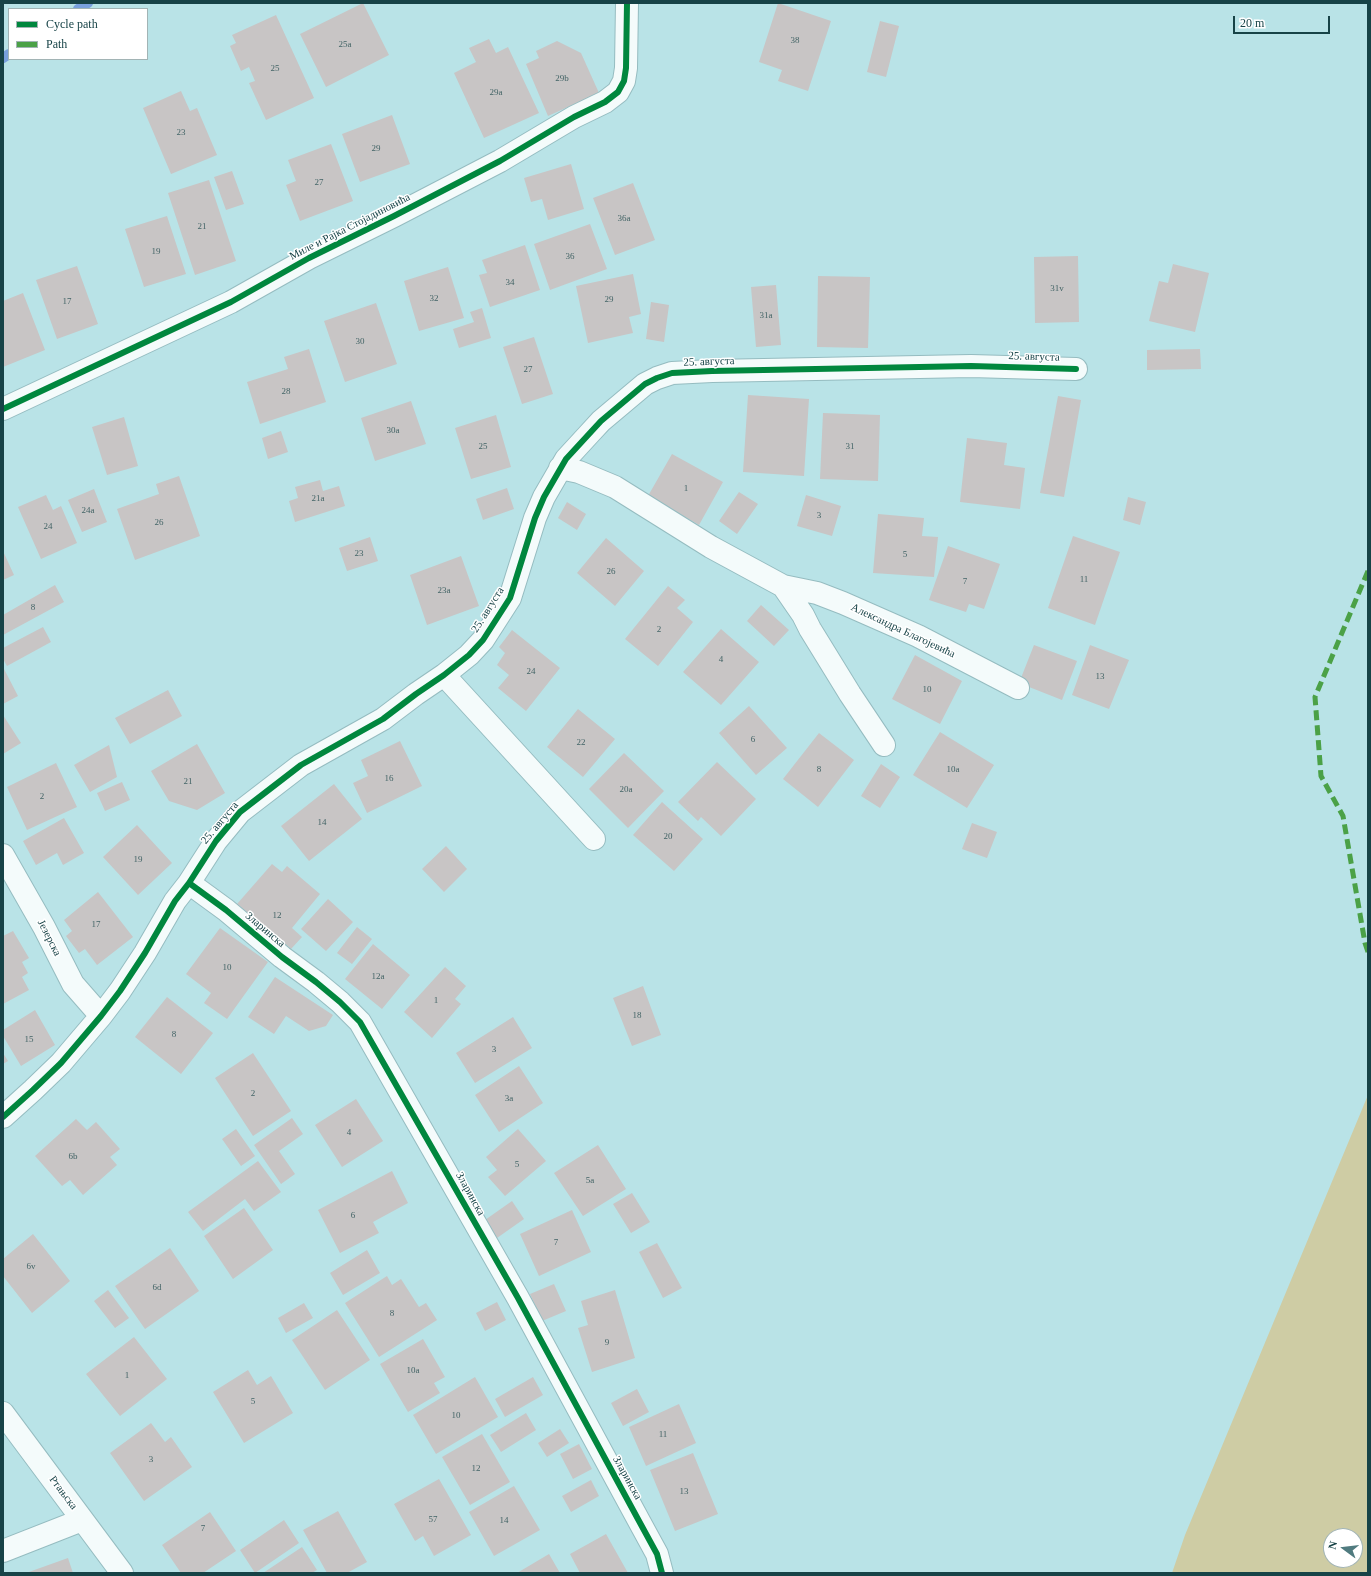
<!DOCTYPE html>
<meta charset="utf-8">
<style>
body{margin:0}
#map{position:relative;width:1371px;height:1576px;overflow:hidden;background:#b9e3e7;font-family:"Times New Roman",serif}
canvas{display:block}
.frame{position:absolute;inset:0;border:4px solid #174347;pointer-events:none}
.legend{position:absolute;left:8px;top:8px;width:140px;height:52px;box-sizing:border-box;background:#fff;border:1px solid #a2b4b5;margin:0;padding:5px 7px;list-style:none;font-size:12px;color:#174347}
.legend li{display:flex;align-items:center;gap:8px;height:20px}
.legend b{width:20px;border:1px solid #a2b4b5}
.north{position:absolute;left:1323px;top:1528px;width:40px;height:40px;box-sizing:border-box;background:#fff;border:1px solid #a2b4b5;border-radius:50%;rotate:285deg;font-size:11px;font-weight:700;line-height:16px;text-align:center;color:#174347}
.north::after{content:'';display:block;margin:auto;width:14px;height:18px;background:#507b7f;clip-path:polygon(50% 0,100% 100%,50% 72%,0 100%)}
.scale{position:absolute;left:1233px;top:16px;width:97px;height:18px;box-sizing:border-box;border:2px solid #174347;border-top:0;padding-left:5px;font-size:12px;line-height:14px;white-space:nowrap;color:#174347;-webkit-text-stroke:3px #fff;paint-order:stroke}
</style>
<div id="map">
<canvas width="1371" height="1576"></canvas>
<div class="frame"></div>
<ul class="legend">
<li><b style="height:5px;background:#00873e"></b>Cycle path</li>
<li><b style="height:5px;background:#4ba147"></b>Path</li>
</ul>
<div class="north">N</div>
<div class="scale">20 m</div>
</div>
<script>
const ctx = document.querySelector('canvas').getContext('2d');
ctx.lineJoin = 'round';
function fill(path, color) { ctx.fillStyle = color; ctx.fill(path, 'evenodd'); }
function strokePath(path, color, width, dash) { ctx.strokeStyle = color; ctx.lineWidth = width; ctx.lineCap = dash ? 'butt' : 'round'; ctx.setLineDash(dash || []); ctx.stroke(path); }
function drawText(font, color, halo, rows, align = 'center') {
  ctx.font = font + ' "Times New Roman",serif'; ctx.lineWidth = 3; ctx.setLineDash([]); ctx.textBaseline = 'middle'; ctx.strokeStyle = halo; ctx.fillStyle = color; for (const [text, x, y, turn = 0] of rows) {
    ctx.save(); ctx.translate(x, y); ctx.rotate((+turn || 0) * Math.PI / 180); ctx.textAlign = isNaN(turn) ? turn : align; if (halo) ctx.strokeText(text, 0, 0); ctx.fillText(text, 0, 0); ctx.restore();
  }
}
fill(new Path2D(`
 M1368,1095V1573H1172L1185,1535ZM1331,1536H1355V1560H1331Z`), '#cecca4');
strokePath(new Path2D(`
 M78,9L88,3
 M3,58L9,54`), '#79a0dd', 10);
fill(new Path2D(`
 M363,3L389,55L326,87L300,34Z
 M778,3L831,21L808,91L778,81L782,70L759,62Z
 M276,15L314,98L266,120L249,83L255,81L249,67L241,71L230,46L236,43L232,35Z
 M880,21L899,26L886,77L867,72Z
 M489,39L496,53L508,47L539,113L484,138L454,73L476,62L469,48Z
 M557,41L581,53L599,93L548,116L526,64L539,58L536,51Z
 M181,91L190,111L197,108L217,155L171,174L143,108Z
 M392,115L410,164L360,182L342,134Z
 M331,144L353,201L300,221L286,185L296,181L288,160Z
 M571,164L584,209L548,220L542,199L531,202L524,178Z
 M232,171L244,204L226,210L214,177Z
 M209,180L236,261L195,275L168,193Z
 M633,183L655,240L615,255L593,198Z
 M167,216L186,274L144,287L125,229Z
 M590,224L607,269L550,290L534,244Z
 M525,245L540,290L490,307L479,275L487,273L482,260Z
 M1078,256L1079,322L1035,323L1034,257Z
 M1173,264L1209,273L1195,332L1149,321L1159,281L1168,283Z
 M77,266L98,324L57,339L36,280Z
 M448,267L464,318L419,331L404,281Z
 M633,274L641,314L629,317L633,333L588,343L576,286Z
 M818,276L870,277L868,348L817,347Z
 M776,285L781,345L756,347L751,287Z
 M23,293L45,350L3,367V301Z
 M651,302L669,305L664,342L646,339Z
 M376,303L397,364L345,382L324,321Z
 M482,308L491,338L459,348L453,329L474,322L470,312Z
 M534,337L553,394L522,404L503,347Z
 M309,349L326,402L260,424L247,382L288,369L284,357Z
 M1200,349L1201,369L1147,370V350Z
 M748,395L809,399L804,476L743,472Z
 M1058,396L1081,400L1064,497L1040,493Z
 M411,401L426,444L375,461L361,418Z
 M823,413L880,415L878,481L820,479Z
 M496,415L511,467L471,479L455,428Z
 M124,417L138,466L107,475L92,427Z
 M281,431L288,452L268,459L262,438Z
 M967,438L1007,443L1004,465L1025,468L1020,509L960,502Z
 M672,454L723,482L699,525L648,496Z
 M179,476L200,536L135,560L117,509L159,494L156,484Z
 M320,480L323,491L339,486L345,506L295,522L289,501L298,498L295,487Z
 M507,488L514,509L483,520L476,499Z
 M94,489L107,522L82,532L68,500Z
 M739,492L758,504L737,534L719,521Z
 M46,495L53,510L61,506L77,543L41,559L18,507Z
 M806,495L841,506L832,536L797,526Z
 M1128,497L1146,502L1140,525L1123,520Z
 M567,502L586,514L577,530L558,518Z
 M878,514L924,518L922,536L938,537L934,577L873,573Z
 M1073,536L1120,552L1095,625L1048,608Z
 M370,537L378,561L347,571L339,548Z
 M606,538L644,571L615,606L577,573Z
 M948,546L1000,564L984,609L969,604L966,612L929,600Z
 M3,551L14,575L3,580Z
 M461,556L479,606L427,625L410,575Z
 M55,585L64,602L3,635V615Z
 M668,586L685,600L677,608L693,622L658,666L625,639Z
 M761,605L789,630L774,646L747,621Z
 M43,627L51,642L7,666L3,659V648Z
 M721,629L759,662L721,705L683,672Z
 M512,630L560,668L526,711L498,688L509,675L497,665L505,653L499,647Z
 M1034,645L1077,661L1062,700L1019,683Z
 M1090,645L1129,660L1109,709L1072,695Z
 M915,655L962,681L940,724L892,699Z
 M3,667L18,696L3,704Z
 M168,690L182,716L130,744L115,718Z
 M749,706L787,748L756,775L719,733Z
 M578,709L615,739L583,777L547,747Z
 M3,715L21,743L3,754Z
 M940,732L994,765L967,808L913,775Z
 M819,733L854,760L818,807L783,779Z
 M400,741L422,786L367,813L353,783L368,776L361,760Z
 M197,744L225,793L197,810L169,801L151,771Z
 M109,745L117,777L90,792L74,765Z
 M624,753L664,791L628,828L589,789Z
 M717,762L756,799L721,836L701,817L698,821L678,802Z
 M56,763L77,807L27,830L7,787Z
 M881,764L900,777L880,808L861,796Z
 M122,782L130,800L105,811L97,793Z
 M334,784L362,819L309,861L281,826Z
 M662,802L703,839L674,871L633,835Z
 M64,818L84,853L63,865L57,853L36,865L23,841Z
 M972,823L997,832L987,858L962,849Z
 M137,825L172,863L138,895L103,857Z
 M446,846L467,869L444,892L422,869Z
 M272,864L282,872L287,866L320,894L292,928L302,937L291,949L237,904Z
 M98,892L133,937L97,965L85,949L79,953L66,936L72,931L64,920Z
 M328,899L353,922L326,951L301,929Z
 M357,927L372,939L352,964L337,953Z
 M220,928L268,962L227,1019L204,1003L211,993L186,974Z
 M13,931L29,958L22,962L28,973L22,977L29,990L3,1004V936Z
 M373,944L410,975L382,1009L345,979Z
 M445,967L466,986L455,999L461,1004L432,1038L404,1012Z
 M275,977L333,1015L326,1026L309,1031L286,1016L274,1034L248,1017Z
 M643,986L661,1035L632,1046L613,998Z
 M167,997L213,1033L181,1074L135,1037Z
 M35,1010L55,1045L21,1066L3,1036V1030Z
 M513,1017L532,1048L475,1083L456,1053Z
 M3,1053L8,1061L3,1064Z
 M253,1053L291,1111L253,1136L215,1078Z
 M519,1066L543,1103L499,1132L475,1095Z
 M356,1099L383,1141L342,1167L315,1125Z
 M292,1118L303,1134L279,1151L295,1174L281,1184L254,1145Z
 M76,1119L87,1130L96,1122L120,1149L110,1157L117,1165L83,1195L70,1180L62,1186L35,1156Z
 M236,1129L255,1156L241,1166L222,1139Z
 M518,1129L546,1161L505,1196L488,1177L497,1170L486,1157Z
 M598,1145L626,1189L583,1216L554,1173Z
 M258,1161L281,1192L254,1211L245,1199L203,1231L188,1212Z
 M392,1171L408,1203L373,1222L379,1233L340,1253L318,1210Z
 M632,1193L650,1222L631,1233L613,1204Z
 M512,1201L524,1219L497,1238L485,1220Z
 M244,1208L273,1250L233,1279L204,1236Z
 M572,1210L591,1252L539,1276L520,1234Z
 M33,1234L70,1281L32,1313L3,1276V1259Z
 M657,1243L682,1288L663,1298L639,1252Z
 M170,1248L199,1291L145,1329L115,1286Z
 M367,1250L380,1273L343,1295L330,1273Z
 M387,1276L392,1285L401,1279L419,1307L426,1303L437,1320L379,1357L345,1303Z
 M554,1284L566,1311L542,1321L530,1294Z
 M108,1290L129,1318L115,1328L94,1301Z
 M615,1290L635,1358L592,1372L578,1328L588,1325L581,1301Z
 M497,1302L506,1320L485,1331L476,1313Z
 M304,1303L313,1318L286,1333L278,1318Z
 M337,1310L370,1360L325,1390L292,1340Z
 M134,1337L167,1379L120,1416L86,1374Z
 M423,1339L445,1377L434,1383L440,1393L408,1412L380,1364Z
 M248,1370L257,1385L271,1376L293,1413L244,1443L213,1392Z
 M475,1377L498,1417L436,1454L413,1415Z
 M533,1377L543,1395L505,1417L495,1399Z
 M637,1389L649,1412L623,1426L611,1403Z
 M679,1404L696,1443L646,1466L629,1427Z
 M526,1413L536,1430L501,1452L490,1435Z
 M151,1423L165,1442L171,1437L192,1467L144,1501L110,1453Z
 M560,1429L569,1443L547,1457L538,1443Z
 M482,1434L510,1482L470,1505L442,1457Z
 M579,1444L592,1469L573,1479L560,1454Z
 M693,1453L718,1514L675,1531L650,1470Z
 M439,1479L471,1535L434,1556L423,1536L415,1541L394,1504Z
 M591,1480L599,1496L571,1512L562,1496Z
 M514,1486L540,1530L494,1556L469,1512Z
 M338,1511L367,1562L347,1573H327L303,1530Z
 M210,1512L236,1551L203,1573H181L162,1545Z
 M284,1520L299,1543L255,1573L240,1550Z
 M606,1534L628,1573H580L570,1554Z
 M302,1547L317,1570L312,1573H263Z
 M549,1554L560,1573H517Z
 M68,1558L73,1573H26Z`), '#c8c5c5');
const minor = new Path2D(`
 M3,409L231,302L309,258L394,216L500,161L574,117L605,102L618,92L624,81L626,68L627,3
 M560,468L579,472L615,487L711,547L783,586L817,593L843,603L918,636L1018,688
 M783,586L803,615L810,629L850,694L884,745
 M444,675L594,839
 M3,855L44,927L73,984L101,1016
 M189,883L226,910L282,957L316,982L340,1002L360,1022L518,1298L639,1521L657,1554L662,1573
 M3,1117L33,1090L61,1063L101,1016L120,991L145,953L175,901L189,883L216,841L240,812L301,765L383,719L416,694L444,675L469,655L483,640L510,598L535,518L544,497L566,459L589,434L601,421L645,384L657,378L672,373L712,371L971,366L1076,369
 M3,1413L122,1573
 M3,1551L82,1520`);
strokePath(minor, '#95bcc0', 24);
strokePath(minor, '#f4fbfb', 22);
strokePath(new Path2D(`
 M1368,571L1315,697L1321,776L1343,816L1365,943L1368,952`), '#4ba147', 5, [10, 5]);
strokePath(new Path2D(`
 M3,409L231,302L309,258L394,216L500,161L574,117L605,102L618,92L624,81L626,68L627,3
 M189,883L226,910L282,957L316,982L340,1002L360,1022L518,1298L639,1521L657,1554L662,1573
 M3,1117L33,1090L61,1063L101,1016L120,991L145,953L175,901L189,883L216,841L240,812L301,765L383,719L416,694L444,675L469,655L483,640L510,598L535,518L544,497L566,459L589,434L601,421L645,384L657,378L672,373L712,371L971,366L1076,369`), '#00873e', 6);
drawText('9px', '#436466', null, [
 ["38",795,41],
 ["25a",345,45],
 ["25",275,69],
 ["29b",562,79],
 ["29a",496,93],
 ["23",181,133],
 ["29",376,149],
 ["27",319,183],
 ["36a",624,219],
 ["21",202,227],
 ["19",156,252],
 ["36",570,257],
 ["34",510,283],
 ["31v",1057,289],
 ["32",434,299],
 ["29",609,300],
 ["17",67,302],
 ["31a",766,316],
 ["30",360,342],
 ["27",528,370],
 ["28",286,392],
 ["30a",393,431],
 ["25",483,447],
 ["31",850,447],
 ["1",686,489],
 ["21a",318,499],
 ["24a",88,511],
 ["3",819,516],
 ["26",159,523],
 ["24",48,527],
 ["23",359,554],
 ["5",905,555],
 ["26",611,572],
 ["11",1084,580],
 ["7",965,582],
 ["23a",444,591],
 ["8",33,608],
 ["2",659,630],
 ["4",721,660],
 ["24",531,672],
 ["13",1100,677],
 ["10",927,690],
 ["6",753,740],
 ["22",581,743],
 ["8",819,770],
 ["10a",953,770],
 ["16",389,779],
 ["21",188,782],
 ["20a",626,790],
 ["2",42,797],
 ["14",322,823],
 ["20",668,837],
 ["19",138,860],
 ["12",277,916],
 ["17",96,925],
 ["10",227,968],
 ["12a",378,977],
 ["1",436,1001],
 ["18",637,1016],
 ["8",174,1035],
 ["15",29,1040],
 ["3",494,1050],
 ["2",253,1094],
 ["3a",509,1099],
 ["4",349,1133],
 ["6b",73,1157],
 ["5",517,1165],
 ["5a",590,1181],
 ["6",353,1216],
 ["7",556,1243],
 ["6v",31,1267],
 ["6d",157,1288],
 ["8",392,1314],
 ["9",607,1343],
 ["10a",413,1371],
 ["1",127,1376],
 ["5",253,1402],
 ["10",456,1416],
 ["11",663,1435],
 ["3",151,1460],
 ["12",476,1469],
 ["13",684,1492],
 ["57",433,1520],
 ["14",504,1521],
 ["7",203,1529]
]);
drawText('11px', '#174347', '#fff', [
 ["Миле и Рајка Стојадиновића",350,227,-27],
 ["25. августа",1034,357,2],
 ["25. августа",709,362,-2],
 ["25. августа",488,610,-58],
 ["Александра Благојевића",903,631,25],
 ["25. августа",220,823,-50],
 ["Зларинска",265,930,40],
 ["Језерска",49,938,63],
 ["Зларинска",470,1194,61],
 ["Зларинска",627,1478,61],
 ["Ртањска",63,1493,53]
]);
</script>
